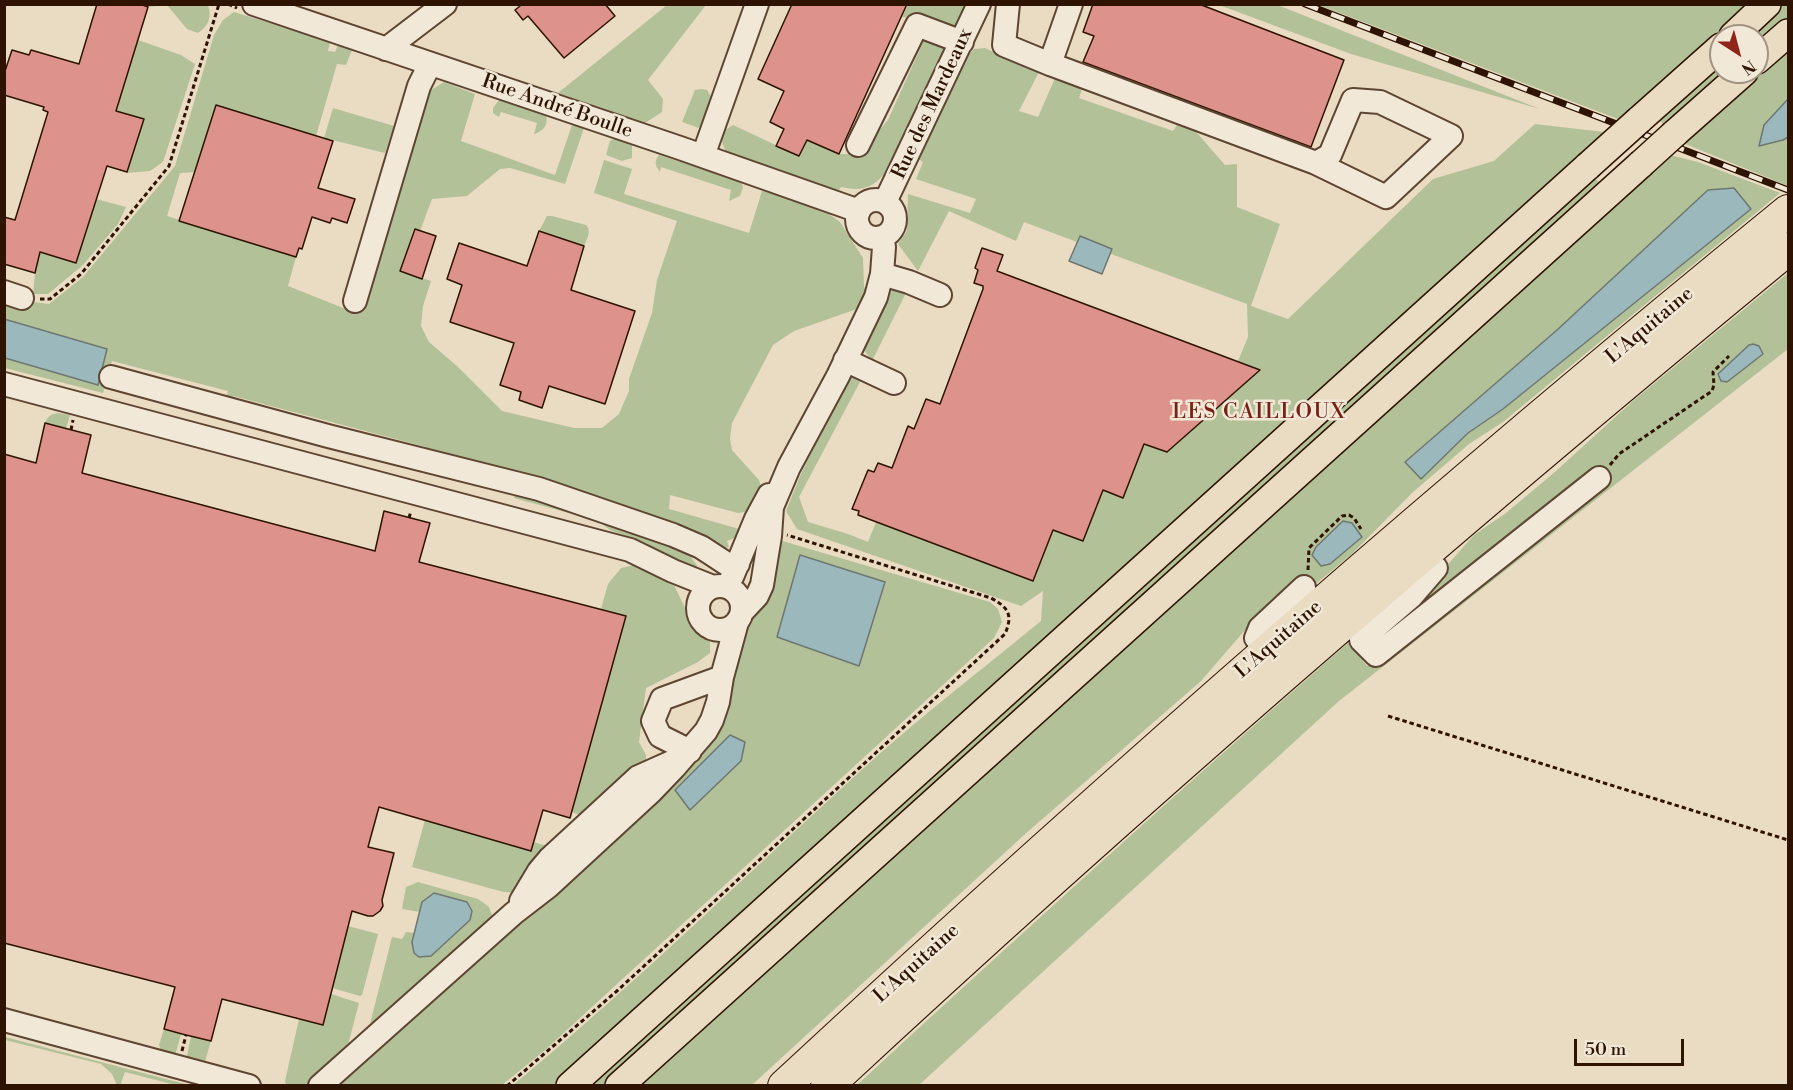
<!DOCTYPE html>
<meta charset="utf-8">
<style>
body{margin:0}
#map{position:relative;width:1793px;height:1090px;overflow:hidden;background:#eadbc3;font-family:"Libre Bodoni",serif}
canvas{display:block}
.frame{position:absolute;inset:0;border:6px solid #2e1300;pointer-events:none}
.north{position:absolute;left:1709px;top:24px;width:60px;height:60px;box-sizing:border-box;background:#f1e8d8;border:2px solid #a39382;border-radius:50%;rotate:144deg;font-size:16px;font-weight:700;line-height:24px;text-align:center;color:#2e1300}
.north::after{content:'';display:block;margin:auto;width:21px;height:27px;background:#8f2418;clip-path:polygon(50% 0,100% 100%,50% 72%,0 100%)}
.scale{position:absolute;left:1574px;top:1039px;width:110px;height:27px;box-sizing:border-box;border:3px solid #2e1300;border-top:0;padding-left:8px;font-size:18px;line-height:21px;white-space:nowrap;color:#2e1300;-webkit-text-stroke:4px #f1e8d8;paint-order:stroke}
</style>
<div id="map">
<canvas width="1793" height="1090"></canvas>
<div class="frame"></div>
<div class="north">N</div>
<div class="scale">50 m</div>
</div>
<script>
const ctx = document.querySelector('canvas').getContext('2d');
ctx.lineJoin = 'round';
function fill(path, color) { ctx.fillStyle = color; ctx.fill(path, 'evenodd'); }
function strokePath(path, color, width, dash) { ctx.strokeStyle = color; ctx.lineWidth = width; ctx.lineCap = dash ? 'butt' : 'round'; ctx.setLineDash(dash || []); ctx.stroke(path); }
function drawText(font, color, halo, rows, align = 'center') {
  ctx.font = font + ' "Libre Bodoni",serif'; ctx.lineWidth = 5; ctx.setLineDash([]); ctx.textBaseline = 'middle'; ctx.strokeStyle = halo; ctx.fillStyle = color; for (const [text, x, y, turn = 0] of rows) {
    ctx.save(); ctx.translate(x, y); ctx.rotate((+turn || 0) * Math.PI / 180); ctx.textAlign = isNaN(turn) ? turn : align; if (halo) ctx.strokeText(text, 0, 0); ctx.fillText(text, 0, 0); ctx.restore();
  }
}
fill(new Path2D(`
 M140,5H208C212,16 209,26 198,33L187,29L167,5L148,7Z
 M667,5H706L648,80L663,99L662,112L645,123L558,93Z
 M907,5H970L955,29L931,20L902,17Z
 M1274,5L1280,6L1540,109L1351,54L1219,5Z
 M1319,5H1748L1618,119Z
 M1782,5H1788V19L1757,47V36H1746Z
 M234,12L330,42L328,51L335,52L338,45L352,50L346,65L337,64L316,136L216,105L195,172L180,173L167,216L296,257L288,286L358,314L428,92L444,82L475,94L461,141L555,175L572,125L584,128L565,184L510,168L500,169L467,196L432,199L420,231L414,229L400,271L431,281L423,306L421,326L429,342L457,366L502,411L574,428H602L619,414L629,391V379L652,313L657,280L677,221L594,193L604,160L632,169L624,194L749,233L762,191L783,196L826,212L840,222L863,258L864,287L867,289L857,309L794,331L773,345L732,423L730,439L732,450L759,480L763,494L756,510L738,513L670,495L669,509L739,529L741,535L727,541L729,547L723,549L734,556L425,451L426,447L233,396L230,402L226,400L228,391L112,361L103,393L5,368V302L25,301L49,304L83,277L175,166L214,35L223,20Z
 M930,37L951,47L890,173L887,171C873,188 862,192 841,187L839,190L796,178L727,155L719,134L733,125L799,156L807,140L839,154H859L888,120L924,40Z
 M138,40L181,55L195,64L163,162L150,171L127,173L144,119L116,111Z
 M985,48L1024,66L1041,68L1019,111L1038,117L1056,76L1082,89L1079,98L1173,131L1179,122L1191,126L1225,165L1237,164V207L1280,224L1251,306L1288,319L1433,179L1494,161L1535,124L1604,132L731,928L554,1085L512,1086C638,982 755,866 876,757C929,710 986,666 1041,621L1043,591L1021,606L797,529L786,511L800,476L849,376L861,380L799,497L808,522L848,534L868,542L876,522L1033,581L1053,530L1083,541L1103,490L1123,497L1144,444L1167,452L1260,370L1238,361L1248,337L1247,304L1111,254L1112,249L1079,236L1077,242L1024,222L1016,241L949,211L918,271L898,244L907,231L908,194L970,213L976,199L916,179L923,162L918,159L964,59L974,49Z
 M1788,49V99L1764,125L1760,146L1783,140L1788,137V186L1683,143Z
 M1721,58V72H1729L1667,127L1654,116Z
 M701,89L707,90L712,98L699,128L682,122L695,90Z
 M499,100L546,116C549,125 542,132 534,134L537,123L501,112L499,117L493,113V108Z
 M333,108L394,126L385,153L324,138Z
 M615,138L632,145V158L622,161L606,155L610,141Z
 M659,155L741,182L743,187L740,196L729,201L731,190L661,167L660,172C655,165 654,162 659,155Z
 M1670,155L1698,162L1780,193L1503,422L1469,444L1412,493L1352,554L1312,587L1252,622L1201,681L1024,835L752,1085L633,1086L1289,499Z
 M1591,176L1602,184L606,1085L582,1086Z
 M96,199L126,207L118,224L83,265L48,294H33L35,273L40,252L76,263Z
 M547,216H552L586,225C592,231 587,239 584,246L539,231Z
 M1788,273V349L1339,701L919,1085L856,1086C1018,936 1182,788 1348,643L1367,666L1387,651L1378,643L1474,535L1506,513L1556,471L1634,400Z
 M903,289L905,295L872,361L864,350L892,290Z
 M58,413L70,415L66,429L45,423C48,416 51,414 58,413Z
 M515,487L685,548L697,566L696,569L693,571L636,540L610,530L598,521L514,498Z
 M779,540L990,602L998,609L1002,622L994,638L544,1051L502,1085L330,1086L717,734L728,710L736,641C740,634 747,629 751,622C765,600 772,566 779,540Z
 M639,564L661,573L675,587L693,625L710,639V653L698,662L646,688L639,742L646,755V763L588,818L572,812L626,616L601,609L608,584L621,568Z
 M425,820L531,851L533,842L554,848L519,893L504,892L412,867Z
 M418,882L478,899L489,907L493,918L368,1032L392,937L402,939L406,932L414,933L412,942L414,953L422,902L420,912L402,909L406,887Z
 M348,926L378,934L362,995L360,996L332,988Z
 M331,994L359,1003L347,1049L306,1085H286L285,1081L299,1019L323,1025Z
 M164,1029L181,1034L175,1056L162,1052L159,1045Z
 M191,1036L211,1041L204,1065L186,1061Z
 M5,1037L189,1085H175L125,1072L121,1083L122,1085H117L112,1074L101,1064L5,1040Z`), '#b2c198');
const water = new Path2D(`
 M1788,99V137L1783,140L1759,146L1764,125Z
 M1734,188L1751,209L1503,409L1468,433L1421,479L1405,462L1557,330L1708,190Z
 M1080,236L1112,249L1102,274L1069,261Z
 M4,319L107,349L98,385L5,358Z
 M1753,344L1759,346L1763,354L1727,382L1721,381L1718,374L1749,345Z
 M1343,521L1352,523L1362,537L1330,564L1321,566L1312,555L1316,547Z
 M800,555L885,582L859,666L777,637Z
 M730,735L745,742L741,761L690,810L675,790Z
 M434,893L467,902L472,911L470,920L431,956L419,957L414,953L412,942L422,902Z`);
fill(water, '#9bb9bc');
strokePath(water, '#6f7771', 1.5);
const building = new Path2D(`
 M97,4H140L148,7L116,111L144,119L127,172L107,166L76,263L40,252L35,273L4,264V217L15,220L48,112L43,110L44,107L4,95V74L12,50L29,55L31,50L79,64Z
 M519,4H605L615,16L564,58L528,16L523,20L515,10L520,6Z
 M792,4H907L839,154L807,140L799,156L776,146L784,129L770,122L784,91L758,79Z
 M1093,4H1199L1344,60L1311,147L1083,62L1094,36L1083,32Z
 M216,105L333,141L318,188L355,199L347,223L332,218L330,223L312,217L302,249L299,248L296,257L179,221Z
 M415,229L436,236L422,279L400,271Z
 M539,231L584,246L571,290L635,311L605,404L549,386L542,408L519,400L521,392L500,385L514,343L450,322L462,285L447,279L459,243L527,266Z
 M982,248L1003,255L997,271L1260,370L1167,452L1144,444L1123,498L1103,490L1083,541L1053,530L1033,581L858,515L859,511L852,509L868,470L874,472L878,463L892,468L908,426L914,429L926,399L940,404L983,289V286L974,283L978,270L975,268Z
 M45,423L91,435L82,473L375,551L384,511L430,523L419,562L626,616L570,818L543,810L531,851L379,807L368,847L394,853L382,900L383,906L380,911L373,916H368L352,911L323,1025L222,999L211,1041L182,1034L164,1029L175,987L4,943V454L36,463Z`);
fill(building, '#dd928b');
strokePath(building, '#2e1300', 1.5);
const minor = new Path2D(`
 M254,4L680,148L859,211
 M1008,4L1004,45L1050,64L1071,4
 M386,49L445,4
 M1050,64L1316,163L1330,155L1353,100L1380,102L1451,136L1386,197L1316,163
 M858,145L917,25L962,42
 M703,156L757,4
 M857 219a19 19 0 1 1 38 0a19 19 0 1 1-38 0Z
 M885,202L979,4
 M882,274L909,282L940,295
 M4,292L22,298
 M355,301L419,86L430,64
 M845,360L894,383
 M111,377L328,436L539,489L673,535L701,547L727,564H738
 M4,384L630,550L673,571L713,587
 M1424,554L1436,568L1411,597L1361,640L1376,655L1599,478
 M732,577L756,519L769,495
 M698 608a22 22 0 1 1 44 0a22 22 0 1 1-44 0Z
 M742,612L757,596L762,585L770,536L772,507L789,467L838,376L876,297L882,274L884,247L881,237
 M1266,651L1256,638L1260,628L1304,587
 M690,751L660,736L653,721L662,699L722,677
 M521,901L539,871L550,858L638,777L676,760
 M4,1020L249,1086
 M320,1086L514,913L549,886L651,792L674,768L706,731L712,720L718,702L722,677L737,622`);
const major = new Path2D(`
 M1733,36L1767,4
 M1757,60L1788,33
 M1639,120L1721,47
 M1674,134L1744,72
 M570,1086L1588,166
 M619,1086L1641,164`);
const highway = new Path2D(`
 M784,1086C1110,784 1444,491 1788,211
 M827,1086C1139,796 1460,519 1788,249`);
strokePath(minor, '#5d4531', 26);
strokePath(major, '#2e1300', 30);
strokePath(highway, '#2e1300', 34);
strokePath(new Path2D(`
 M228,4L237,8
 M40,299H50L81,274L169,166L219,4
 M71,430L73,420
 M1610,465L1619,454L1712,391L1714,385L1713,372L1729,356
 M409,518L411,511
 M1308,570L1309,548L1342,516L1349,515L1354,518L1361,529
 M1388,716L1788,840
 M182,1051L186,1035
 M507,1086L618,990L1005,634C1013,615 1009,608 991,598L787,535`), '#2e1300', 3, [4.5, 3]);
strokePath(minor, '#f1e8d8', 22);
strokePath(major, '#eadbc3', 27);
strokePath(highway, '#eadbc3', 32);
const rail = new Path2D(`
 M1305,4L1788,190`);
strokePath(rail, '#2e1300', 7);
strokePath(rail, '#f1e8d8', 4.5, [14]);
const majorBridge = new Path2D(`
 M1641,164L1674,134
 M1588,166L1639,120`);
strokePath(majorBridge, '#2e1300', 30, []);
strokePath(majorBridge, '#eadbc3', 27);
drawText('20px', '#2e1300', '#f1e8d8', [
 ["Rue des Mardeaux",933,104,-65],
 ["Rue André Boulle",557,107,19],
 ["L'Aquitaine",1650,326,-40],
 ["L'Aquitaine",1279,640,-41],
 ["L'Aquitaine",917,964,-42]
]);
ctx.letterSpacing = '1.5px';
drawText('21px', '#7a1f14', '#f1e8d8', [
 ["LES CAILLOUX",1259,413]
]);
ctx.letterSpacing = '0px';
</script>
